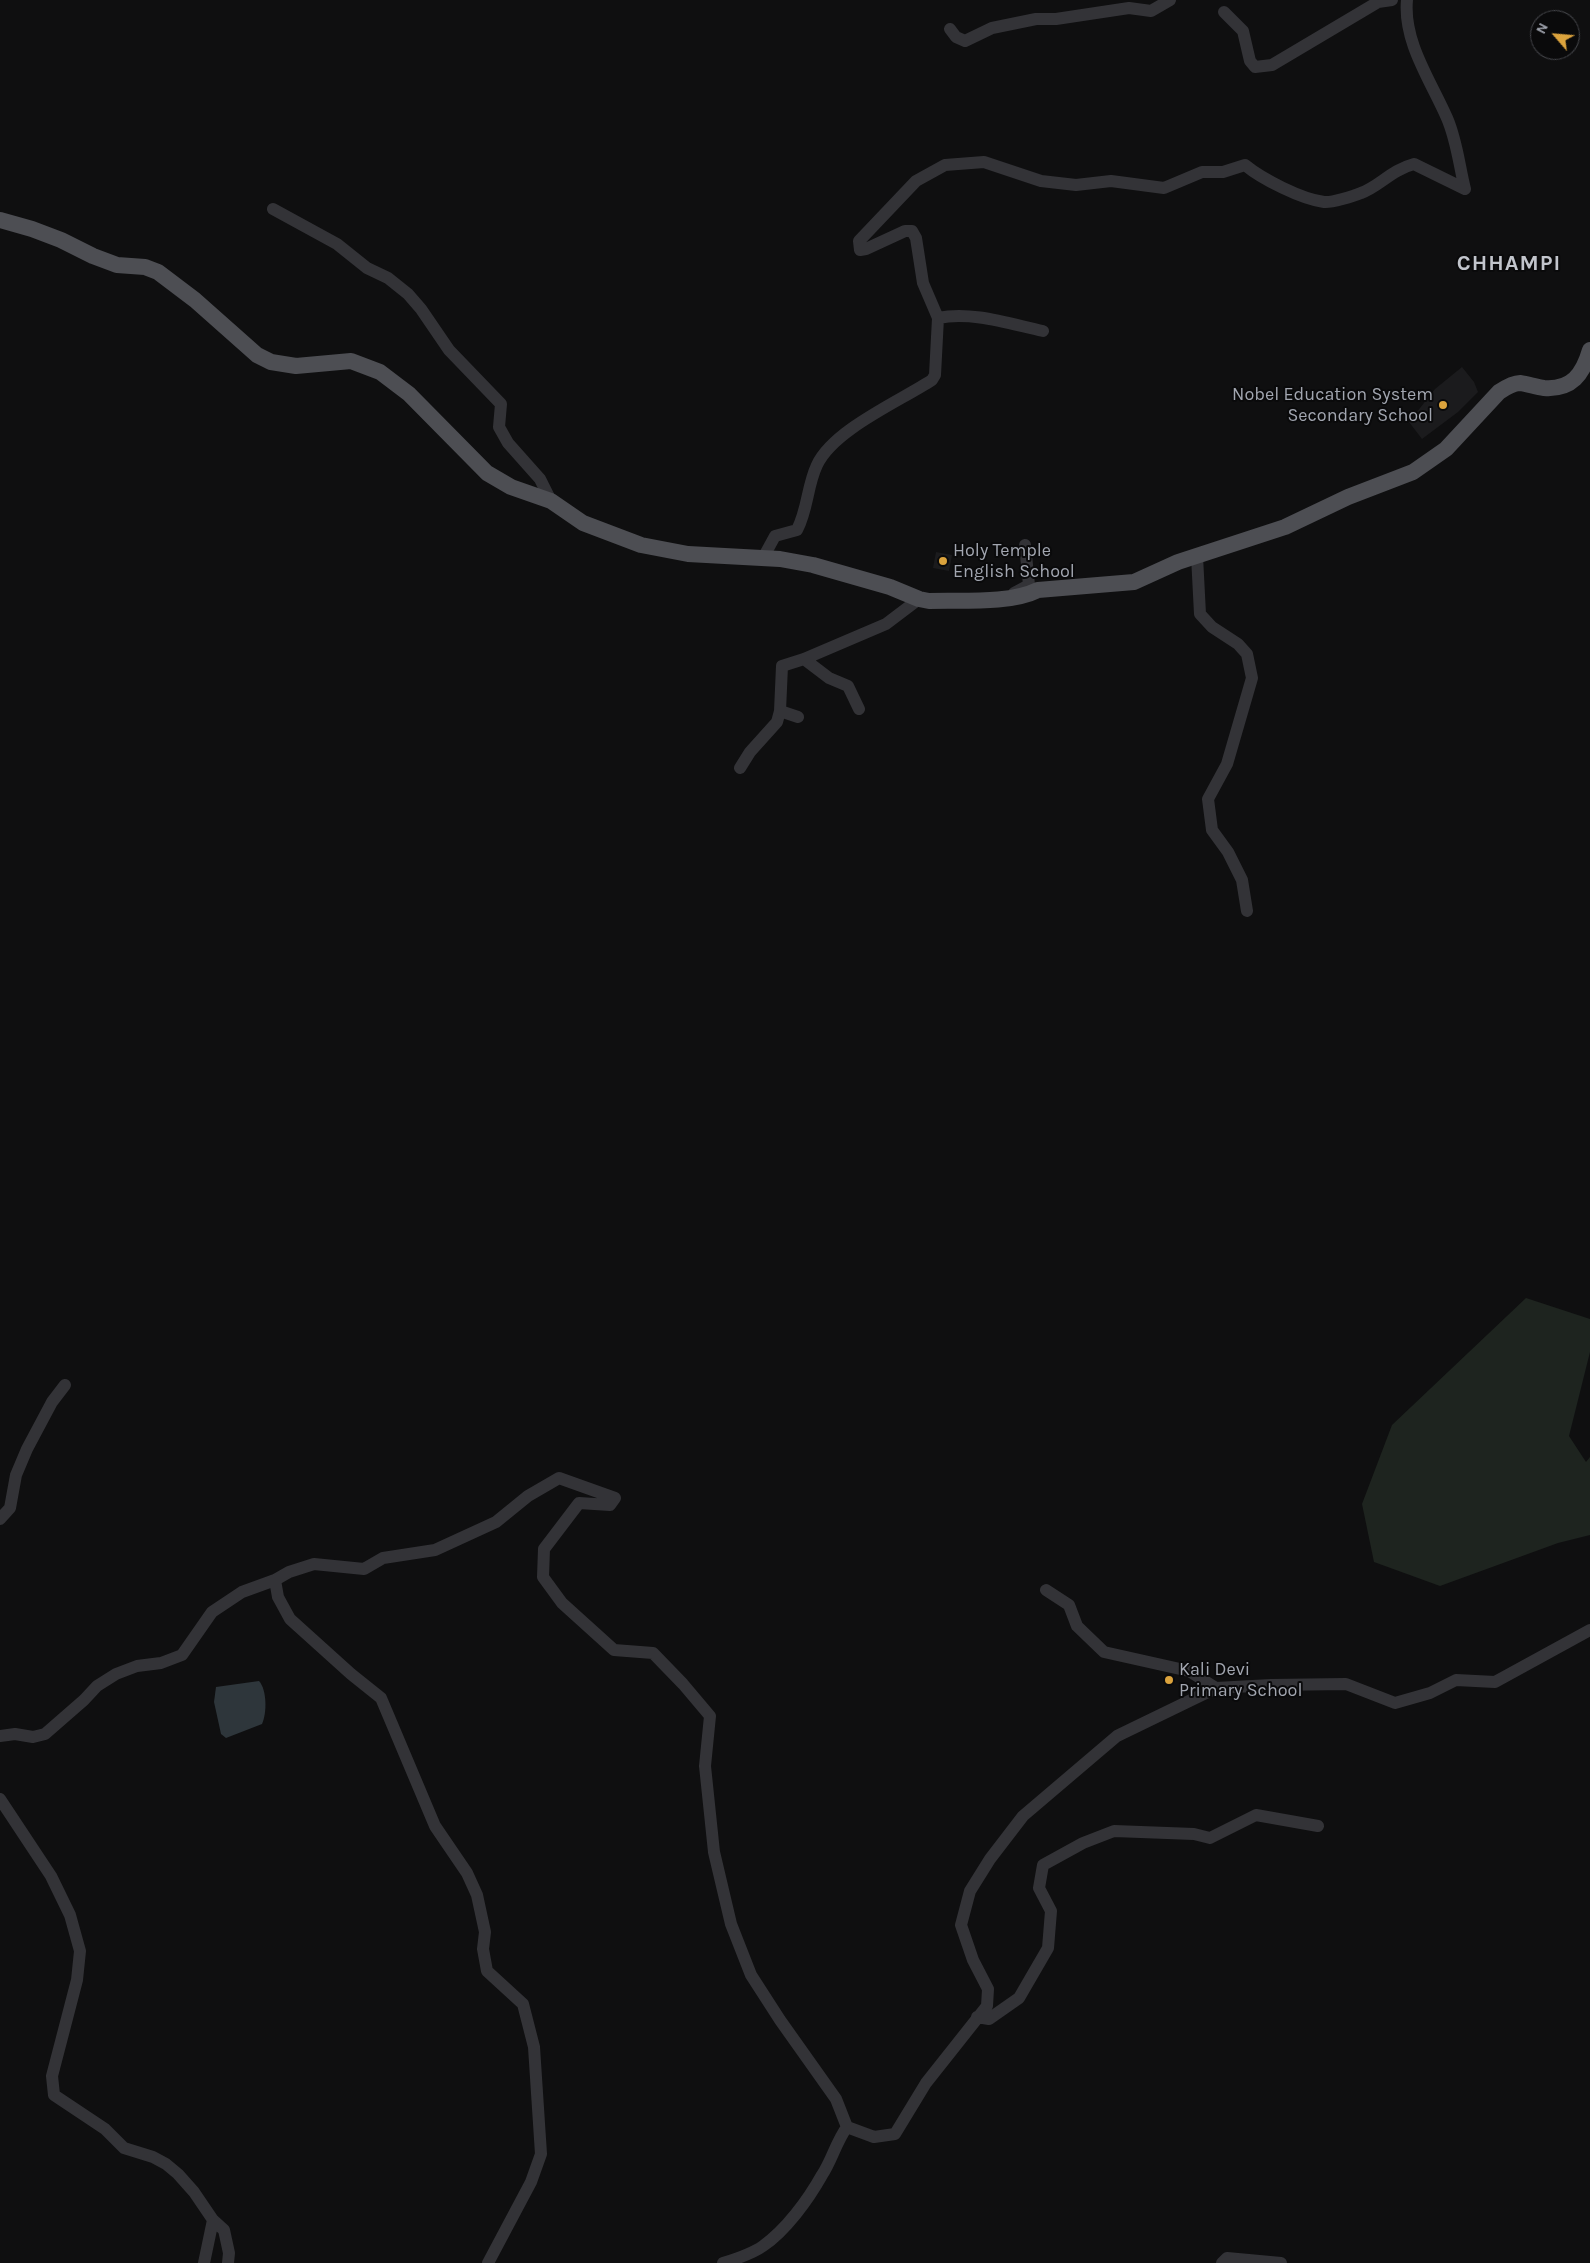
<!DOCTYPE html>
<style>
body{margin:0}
#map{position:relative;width:1590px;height:2263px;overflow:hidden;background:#0f0f10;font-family:Karla,sans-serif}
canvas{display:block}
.north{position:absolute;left:1530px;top:10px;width:50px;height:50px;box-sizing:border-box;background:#0a0a0b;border:1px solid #47484d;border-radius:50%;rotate:297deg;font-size:14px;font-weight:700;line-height:20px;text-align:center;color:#a2a6b0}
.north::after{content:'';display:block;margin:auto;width:18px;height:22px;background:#dba33d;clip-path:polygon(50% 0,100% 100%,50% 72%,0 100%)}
</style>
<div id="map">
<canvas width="1590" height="2263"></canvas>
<div class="north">N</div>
</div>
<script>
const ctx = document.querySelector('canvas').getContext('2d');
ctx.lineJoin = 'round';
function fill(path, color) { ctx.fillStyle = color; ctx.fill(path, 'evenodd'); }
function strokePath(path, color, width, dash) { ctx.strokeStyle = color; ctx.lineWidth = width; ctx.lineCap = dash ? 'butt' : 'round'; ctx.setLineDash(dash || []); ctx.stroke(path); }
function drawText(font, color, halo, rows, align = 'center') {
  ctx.font = font + ' Karla,sans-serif'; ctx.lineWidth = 4; ctx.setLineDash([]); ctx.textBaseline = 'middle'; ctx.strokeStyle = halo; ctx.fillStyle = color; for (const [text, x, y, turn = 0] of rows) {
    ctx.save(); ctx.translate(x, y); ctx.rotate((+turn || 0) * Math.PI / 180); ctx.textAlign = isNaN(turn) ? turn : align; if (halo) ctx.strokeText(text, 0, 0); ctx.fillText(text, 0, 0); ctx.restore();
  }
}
fill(new Path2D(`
 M1462,367L1474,382L1478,392L1458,412L1422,439L1409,422L1435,389Z
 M936,552L952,555L949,571L933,568Z`), '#1b1b1d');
fill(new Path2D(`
 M1526,1298L1590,1319V1352L1569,1436L1586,1462L1590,1457V1535L1558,1543L1440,1586L1374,1562L1362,1504L1392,1425Z`), '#1e241f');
fill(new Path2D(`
 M259,1681C267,1690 267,1713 262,1724L226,1738L221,1734L214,1702L216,1687Z`), '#2e363b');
strokePath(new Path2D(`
 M1407,0C1403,42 1431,81 1447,118C1457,141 1459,165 1465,189
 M1224,12L1243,31L1250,61L1255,67L1272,65L1378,2L1392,0
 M950,29L956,37L965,41L992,28L1036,19H1056L1129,8L1151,11L1170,0
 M273,209L337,244L367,268L388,278L408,294L421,309L449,350L501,404L499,427L508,443L540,479L551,501
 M938,318C972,311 1010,324 1043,331
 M1197,556L1200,614L1212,627L1238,644L1247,654L1252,678L1227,764L1208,799L1212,830L1228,852L1242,880L1247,911
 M763,558L775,536L797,530C808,509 807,486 817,465C833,430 900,401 932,380L935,375L938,318L923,283L916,238L912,231H905L866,249L860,250L859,241L916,181L945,165L984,162L1041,181L1076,185L1111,181L1164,188L1202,172H1223L1245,165C1262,179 1301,199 1324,202C1331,203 1354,196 1361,193C1380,186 1391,170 1414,164L1465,189
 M1014,593L1029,585L1025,545
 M804,659L829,678L848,686L859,709
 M780,711L798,717
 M740,768L750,752L777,722L780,711L782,666L804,659L886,624L919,599
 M0,1519L10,1508L16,1475L27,1449L52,1402L65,1385
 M275,1580L278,1597L290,1619L351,1674L381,1698L435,1826L467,1873L477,1895L485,1932L483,1949L487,1971L523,2004L534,2047L541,2154L531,2182L488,2263
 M1046,1590L1069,1605L1077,1626L1104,1652L1189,1671L1216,1688
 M0,1736L15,1734L33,1737L45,1734L84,1700L97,1686L116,1674L137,1666L161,1663L182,1655L212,1612L242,1592L275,1580L289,1572L314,1564L364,1569L383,1558L435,1550L496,1522L528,1496L559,1478L615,1498L610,1505L579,1503L544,1549L543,1577L562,1603L614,1650L653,1653L683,1684L710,1716L705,1766L714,1852L731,1924L751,1975L780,2020L836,2099L847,2127L874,2137L895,2134L926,2083L987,2006L988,1989L973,1960L961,1925L970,1891L990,1859L1023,1816L1117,1736L1216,1688L1271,1685L1346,1684L1395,1703L1430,1693L1456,1680L1495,1682L1590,1630
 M0,1799L51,1876L70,1915L80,1951L77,1980L52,2076L54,2095L105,2129L124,2148L153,2157L166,2164L178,2174L194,2192L213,2220L224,2230L229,2253L228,2263
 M977,2017L989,2019L1019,1998L1048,1948L1051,1911L1039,1888L1043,1865L1083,1843L1114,1831L1194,1834L1210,1838L1256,1815L1318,1826
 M204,2263L213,2220
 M723,2263C736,2259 752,2254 763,2246C786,2230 808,2200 822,2175C832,2160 836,2142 847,2127
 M1222,2263L1227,2258L1281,2263`), '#333337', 12);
strokePath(new Path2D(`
 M0,220L32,229L61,240L93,256L117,265L145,267L158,272L195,300L257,355L271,362L296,366L351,361L380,372L409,394L487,473L511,487L551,501L583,523L641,545L688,554L780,559L813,565L890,587L919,599L929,601C962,600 1010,604 1038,590L1134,582L1178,562L1285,527L1348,497L1413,472L1446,449L1499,392C1505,388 1513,383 1520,383C1528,384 1536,387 1544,388C1572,390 1583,374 1590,350`), '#4d4e53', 16);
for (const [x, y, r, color] of [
 [1443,405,5,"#dba33d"],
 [943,561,5,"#dba33d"],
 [1169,1680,5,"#dba33d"]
]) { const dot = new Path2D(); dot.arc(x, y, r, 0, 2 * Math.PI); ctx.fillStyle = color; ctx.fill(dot); strokePath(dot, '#0a0a0b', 2); }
drawText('18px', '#a2a6b0', '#0a0a0b', [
 ["Nobel Education System",1433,395,"right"],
 ["Secondary School",1433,416,"right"],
 ["Holy Temple",953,551],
 ["English School",953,572],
 ["Kali Devi",1179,1670],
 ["Primary School",1179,1691]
], 'left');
ctx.letterSpacing = '1px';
drawText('bold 22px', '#c2c5cc', '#0a0a0b', [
 ["CHHAMPI",1509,264]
]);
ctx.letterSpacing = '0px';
</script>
